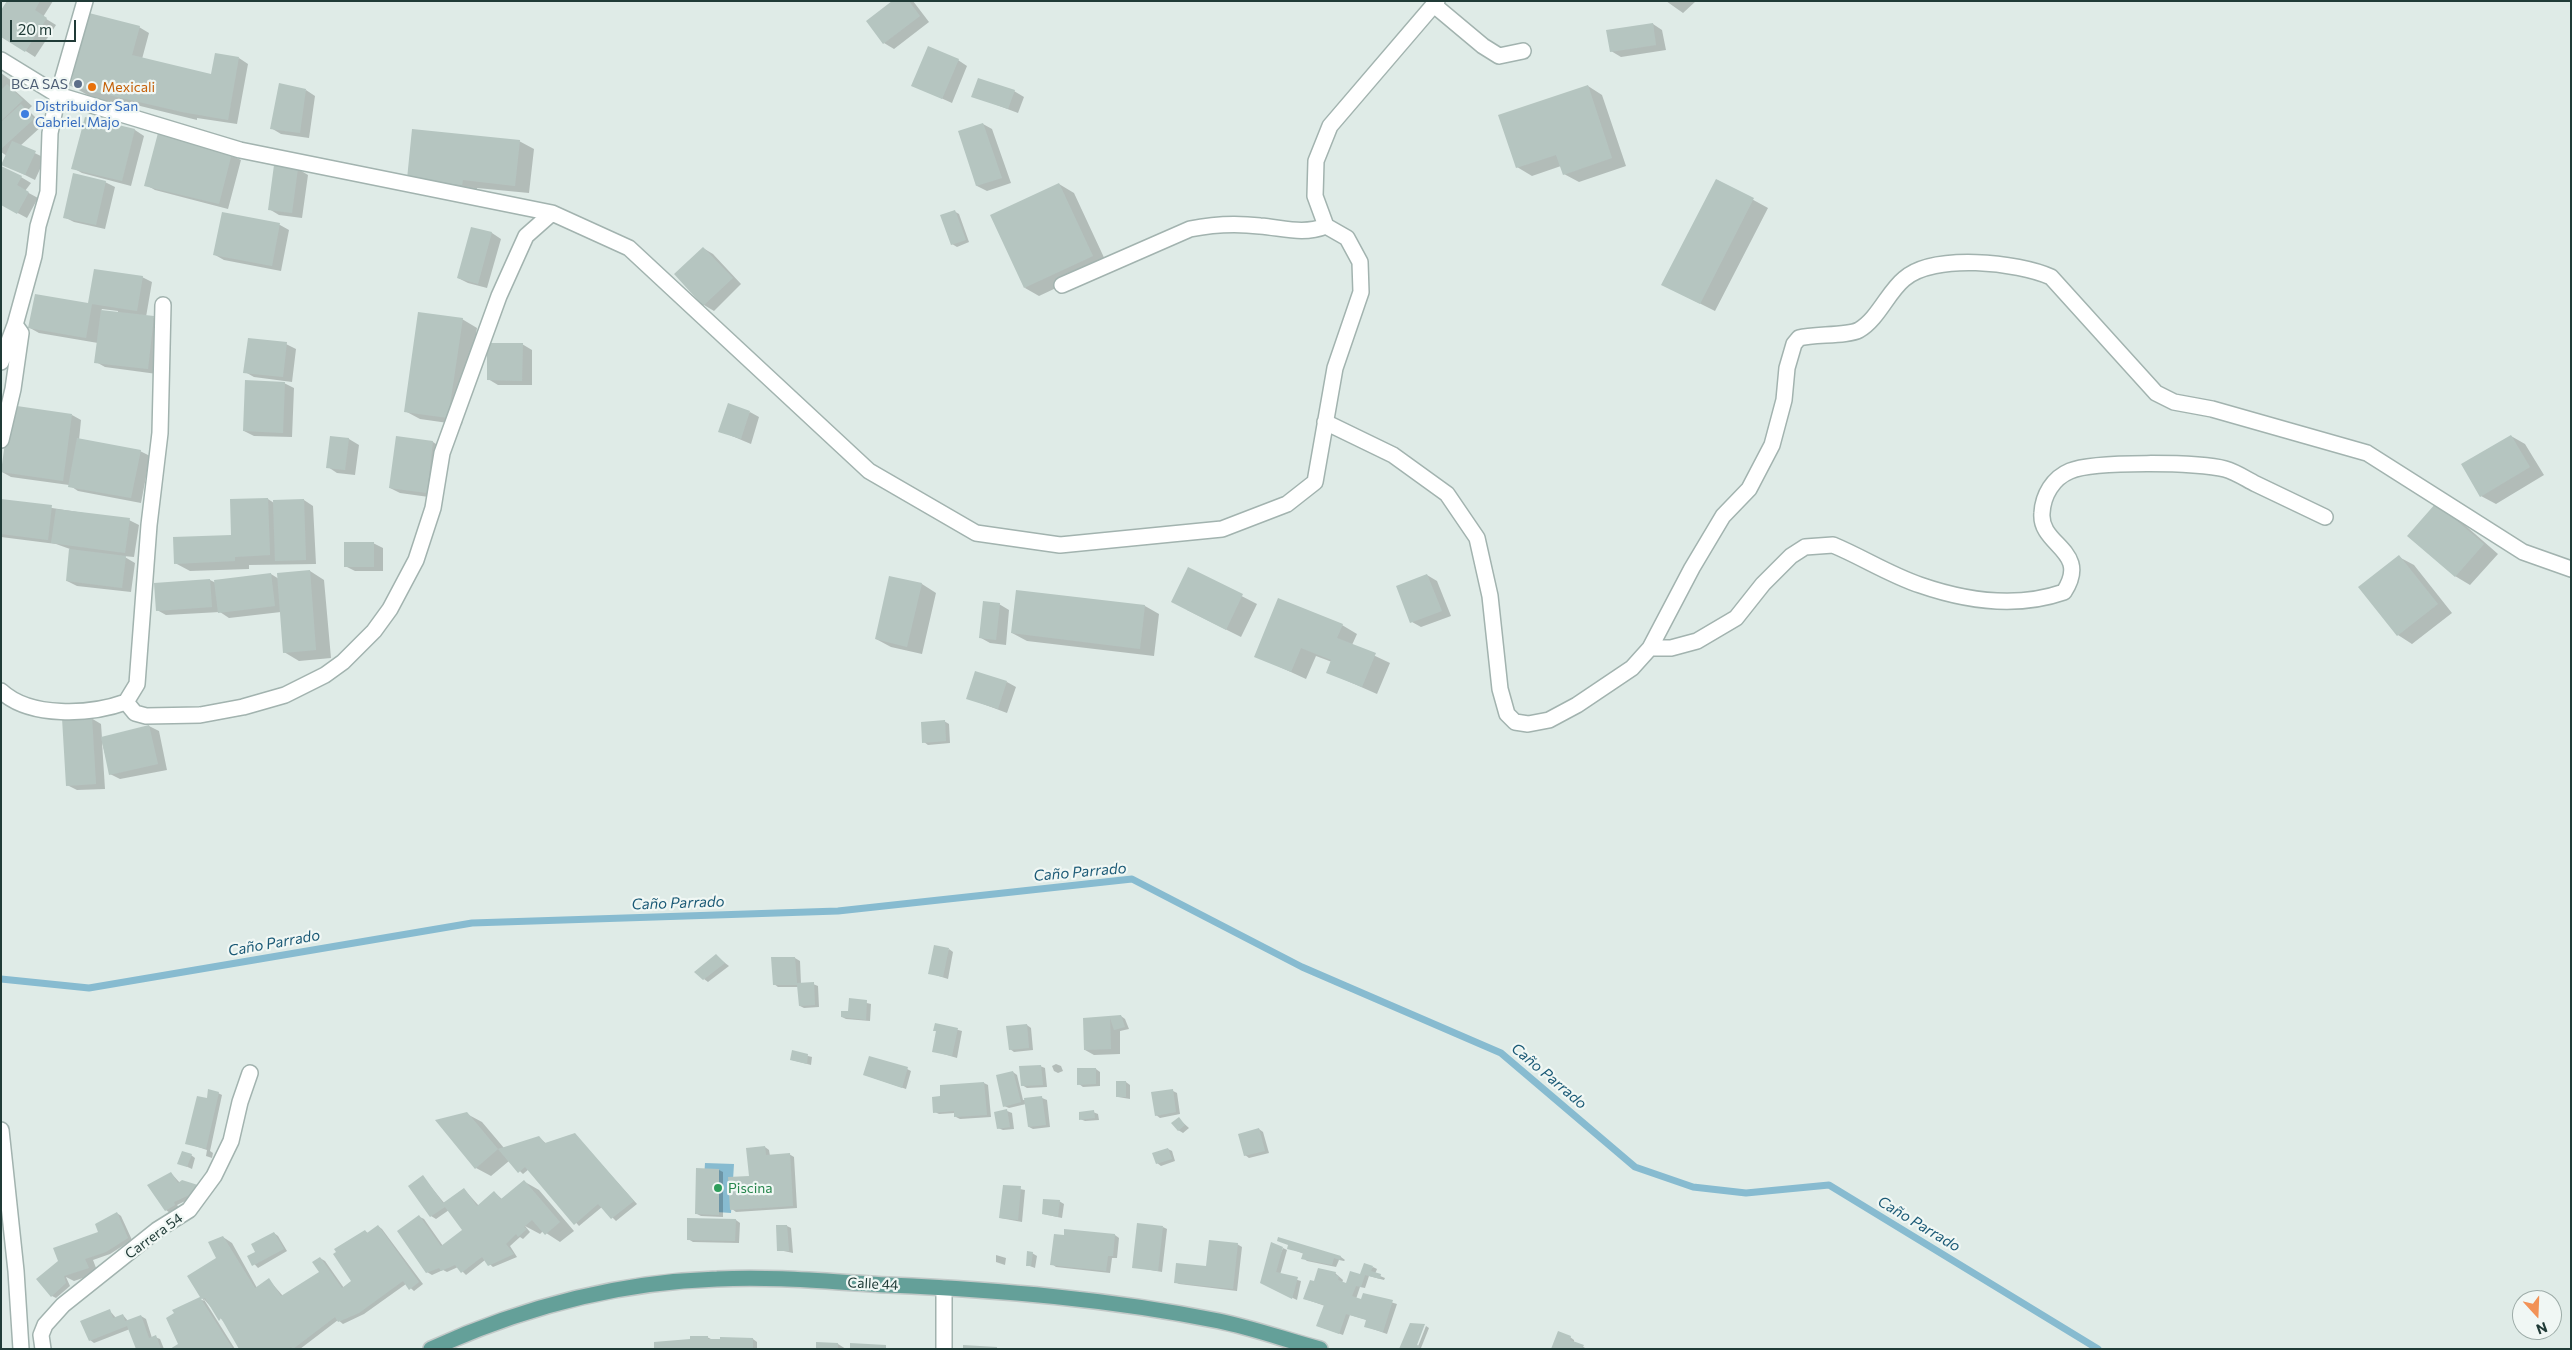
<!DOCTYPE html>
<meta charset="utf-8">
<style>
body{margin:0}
#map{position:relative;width:2572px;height:1350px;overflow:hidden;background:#dfebe7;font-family:Commissioner,sans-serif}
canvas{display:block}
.frame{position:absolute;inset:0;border:2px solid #203b37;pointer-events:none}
.north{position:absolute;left:2512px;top:1290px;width:50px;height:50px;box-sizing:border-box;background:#f0f7f4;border:1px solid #9daca8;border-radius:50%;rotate:160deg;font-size:14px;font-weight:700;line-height:20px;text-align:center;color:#203b37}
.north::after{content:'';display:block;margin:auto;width:18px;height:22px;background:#f29256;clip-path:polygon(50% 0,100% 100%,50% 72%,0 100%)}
.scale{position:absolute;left:10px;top:20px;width:66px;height:22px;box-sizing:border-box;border:2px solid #203b37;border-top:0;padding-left:6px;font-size:15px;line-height:18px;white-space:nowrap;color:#203b37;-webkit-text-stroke:4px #f0f7f4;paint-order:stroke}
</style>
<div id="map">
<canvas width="2572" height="1350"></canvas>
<div class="frame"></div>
<div class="north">N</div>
<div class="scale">20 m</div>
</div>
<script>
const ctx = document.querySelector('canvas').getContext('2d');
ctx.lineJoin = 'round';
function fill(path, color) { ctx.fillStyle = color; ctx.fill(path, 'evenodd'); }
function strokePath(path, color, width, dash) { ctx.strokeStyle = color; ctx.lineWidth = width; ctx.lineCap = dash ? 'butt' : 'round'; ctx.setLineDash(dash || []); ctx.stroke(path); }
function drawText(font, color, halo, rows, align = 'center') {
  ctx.font = font + ' Commissioner,sans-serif'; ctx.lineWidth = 4.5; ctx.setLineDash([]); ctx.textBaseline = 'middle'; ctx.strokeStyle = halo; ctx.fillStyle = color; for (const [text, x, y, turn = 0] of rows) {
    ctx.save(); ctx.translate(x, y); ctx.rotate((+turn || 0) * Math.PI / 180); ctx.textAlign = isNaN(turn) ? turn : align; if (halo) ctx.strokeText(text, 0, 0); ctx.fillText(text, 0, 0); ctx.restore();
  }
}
fill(new Path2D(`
 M705,1163L734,1164L731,1213L702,1211Z`), '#87bbd0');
fill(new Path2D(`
 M9,1H53L43,17L56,25L35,57L1,35V9L3,10Z
 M894,1H913L929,22L894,49L884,43Z
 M1666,1H1696L1683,13Z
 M1653,24L1662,30L1666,50L1621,57L1611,51Z
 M139,27L149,33L142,59L212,75L239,58L248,64L237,124L197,118V120L120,101L119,104L91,97L72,86Z
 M958,60L967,66L952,103L912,85Z
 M1,73L16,84L12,88L32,106L28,110L43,125L20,146L45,158L35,180L3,164L7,156L1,152Z
 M1588,86L1602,95L1626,166L1579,182L1564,174L1561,166L1532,176L1517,167Z
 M306,90L315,96L309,138L281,134L271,128Z
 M1014,91L1024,97L1018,113L973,96Z
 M86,119L135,130L144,136L131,186L82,173L73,168Z
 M983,124L992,129L1011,183L987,191L977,186L959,132Z
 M519,141L534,149L529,193L477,188V192L423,187Z
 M231,155L241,160L228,209L155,190L146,185Z
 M275,166L298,169L308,175L302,218L279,215L269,209Z
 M21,177L31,183L25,191L38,198L27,218L1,204Z
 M1717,180L1768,208L1715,311L1677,292Z
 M105,182L115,187L105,229L74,222L64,217Z
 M1059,184L1074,193L1107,264L1039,296L1025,288Z
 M954,211L959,214L969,242L957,247L952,244Z
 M223,214L280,225L289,230L281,271L224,260L215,255Z
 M472,228L492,233L501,239L487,288L468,283L458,278Z
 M703,248L713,254L741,284L714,311L704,305L676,274Z
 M142,277L152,282L146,317L154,318L163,323L157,374L105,367L96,362L98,343L39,333L30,328L89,305ZM102,309L118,311V313L101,311Z
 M462,319L477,328L462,425L420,419L405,411Z
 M286,344L296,349L292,382L254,377L245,372Z
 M522,344L532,350V385H498L488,379Z
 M284,383L294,388L292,437L254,436L244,431Z
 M750,412L759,417L751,444L720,431Z
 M72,415L81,420L79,440L140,451L150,456L141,503L78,491L69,485L11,477L2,472Z
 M2511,436L2525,444L2544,475L2496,504L2481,496Z
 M331,437L349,439L359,445L355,475L337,473L328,467Z
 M397,438L433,442L442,448L436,498L400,493L390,488Z
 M268,499L274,503L304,500L313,506L316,564L249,565V569L190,571L175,563L232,536Z
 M1,500L129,520L139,525L134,557L123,556L135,563L131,592L77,586L67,581L70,549L56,544L1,537Z
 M2436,504L2451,513L2498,554L2470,585L2455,576Z
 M373,543L383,548V571H355L345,566Z
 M2399,557L2414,565L2452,613L2412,644L2398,635Z
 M1189,569L1257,604L1241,637L1187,610Z
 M310,571L324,580L331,658L299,661L284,652L281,612L229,618L220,612L166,615L157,610L155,584L210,580L216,583V581L271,574L279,579Z
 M1427,575L1437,581L1451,616L1421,627L1412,622Z
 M890,577L922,584L936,593L922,654L891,647L876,639Z
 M999,604L1009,610L1006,645L990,643L981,638Z
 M1145,606L1159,614L1154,656L1027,641L1012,633Z
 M1342,625L1357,634L1352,645L1390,663L1377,694L1327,672L1332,662L1316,656L1306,679L1256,656Z
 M1007,682L1016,687L1007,713L967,698Z
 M91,718L101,724L102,738L149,726L159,731L167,770L120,779L110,774L102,742L105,789L77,790L67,785Z
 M944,721L949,724L950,743L928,745L924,742Z
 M949,949L953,952L948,979L929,973Z
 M716,956L729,966L708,982L704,979Z
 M772,958H795L800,961L801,984H813L818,986L819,1007L804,1008L800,1006L798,987H778L774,984Z
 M850,999L871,1004L870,1021L846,1019L842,1017L849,1013Z
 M1121,1016L1125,1019L1129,1029L1120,1031V1054L1094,1055L1085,1050L1110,1018Z
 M936,1024L962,1031L957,1058L933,1051L937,1032L934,1030Z
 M1027,1025L1031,1028L1033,1050L1014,1052L1010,1049Z
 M793,1052L812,1057L811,1065L792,1060Z
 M1056,1064L1061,1066L1063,1071L1058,1073L1054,1071L1052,1066Z
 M1040,1066L1045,1068L1047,1087L1027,1088L1022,1085Z
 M907,1069L911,1071L906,1089L865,1075Z
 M1096,1069L1100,1072V1086L1083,1087L1079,1084Z
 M1013,1072L1017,1075L1023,1100L1042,1098L1047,1100L1050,1127L1033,1129L1029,1127L1026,1104L1009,1108L1004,1106Z
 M1126,1082L1130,1085V1099L1118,1097Z
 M984,1083L988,1085L991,1117L960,1119L956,1117L955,1113L939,1114L935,1112Z
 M1173,1091L1177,1093L1180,1114L1160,1118L1156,1115Z
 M218,1093L222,1095L210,1151L213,1153L212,1158L206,1156L207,1150L186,1143L207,1100Z
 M1007,1111L1012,1113L1014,1129L1003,1130L998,1128Z
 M1093,1112L1098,1114L1099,1120L1085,1121L1080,1119Z
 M467,1114L482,1122L504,1148L539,1138L547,1144L575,1135L637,1204L616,1221L602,1207L579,1226L529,1169L523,1174L509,1161L491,1176L476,1168Z
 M1179,1119L1189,1128L1183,1133L1178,1130Z
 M1259,1129L1263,1132L1269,1153L1249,1158L1245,1155Z
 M765,1147L769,1150L770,1156L789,1154L794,1157L797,1208L736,1212L732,1209Z
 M1168,1149L1172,1151L1175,1161L1161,1166L1157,1163Z
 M191,1155L195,1158L192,1169L179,1163Z
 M719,1170L723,1172V1217L701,1216L697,1214Z
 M171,1173L180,1183L202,1193L177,1205L179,1207L170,1213L166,1210Z
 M423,1177L445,1204L464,1189L479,1206L494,1192L503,1200L525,1182L539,1190L574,1231L560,1242L543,1231L540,1234L525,1226L530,1232L523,1239L520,1237L510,1246L517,1257L493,1267L485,1260L466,1275L458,1267L447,1272L443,1270L432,1275L427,1272L420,1217L424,1219L443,1246L464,1230L449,1210L436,1219L431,1216L410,1187Z
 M1004,1186L1025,1190L1022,1222L1000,1218Z
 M1059,1201L1064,1204L1062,1218L1043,1214Z
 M117,1213L121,1216L132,1240L110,1254L93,1260L98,1273L74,1281L66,1277L70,1286L56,1298L52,1296L38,1280L100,1233Z
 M736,1220L740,1223L739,1243L693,1242L688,1239Z
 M378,1226L382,1229L423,1284L414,1291L406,1284L364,1314L343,1324L338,1320L300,1349H241L224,1322L203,1298L235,1349H172L180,1345L200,1299L204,1301L188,1276L218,1259L223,1237L232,1243L257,1288L269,1280L283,1296L321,1273L320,1258L325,1261L344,1288L353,1282L365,1231L368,1233Z
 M787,1226L791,1228L793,1253L779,1250Z
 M1163,1227L1167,1229L1162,1272L1133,1267Z
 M1065,1230L1115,1235L1119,1238L1117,1258H1112L1110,1273L1056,1267L1052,1264L1065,1236Z
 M274,1233L278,1236L287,1251L258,1268L248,1257L257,1252Z
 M1237,1244L1242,1247L1237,1291L1179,1284L1175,1282L1207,1267Z
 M1283,1248L1287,1250L1280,1275L1301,1281L1297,1300L1266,1285Z
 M1289,1248L1341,1257L1345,1260L1344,1261L1339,1260L1336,1267L1307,1261L1303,1258L1304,1254Z
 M1032,1253L1037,1256L1035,1268L1027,1265Z
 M996,1255L1006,1258L1005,1265L996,1262Z
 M1373,1267L1377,1269L1375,1274L1385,1278L1384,1280L1369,1276L1365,1288L1360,1287L1356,1299L1362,1300L1364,1294L1397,1304L1387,1334L1370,1328L1367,1320L1350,1315L1343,1335L1318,1326L1325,1306L1305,1299L1315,1282L1335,1273L1343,1280L1342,1283L1346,1284Z
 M110,1311L116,1318L123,1315L128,1321L141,1316L146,1319L152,1338L155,1337L160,1339L164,1349H137L130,1329L94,1343L90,1340Z
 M1426,1326L1429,1328L1421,1348L1422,1349H1417Z
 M707,1337L713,1340L753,1339L757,1342V1349H656Z
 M1570,1337L1574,1340V1342L1587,1349H1553Z
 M838,1344L846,1349H817Z`), '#0003');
strokePath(new Path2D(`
 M1,979L89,988L472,923L838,911L1132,879L1302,967L1501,1053L1635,1167L1693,1187L1746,1193L1829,1185L2098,1349`), '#87bbd0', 7);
fill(new Path2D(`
 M7,1H40L35,10L47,18L25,52L1,37V10Z
 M892,1H909L920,16L883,44L866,21Z
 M89,13L140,26L132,55L211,74L215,53L239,57L228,120L182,112L70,86Z
 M1653,23L1656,45L1610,52L1606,30Z
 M928,46L959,59L942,99L911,86Z
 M978,78L1015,90L1008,109L971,97Z
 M279,83L306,89L300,133L270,129Z
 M7,84L23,100L1,121V90Z
 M1588,85L1612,158L1563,175L1556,155L1516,168L1498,115Z
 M21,104L34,119L1,149V122Z
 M85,117L135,129L122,181L71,169Z
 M983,123L1002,178L976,186L958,131Z
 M412,129L520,140L515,186L463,180L462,185L407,179Z
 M158,133L232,153L219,204L144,186Z
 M12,141L36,151L25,175L1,165Z
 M274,165L298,168L292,213L268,210Z
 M1,166L22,176L17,185L29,192L17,214L1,205Z
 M73,173L106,181L96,225L63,218Z
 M1716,179L1754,198L1700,304L1661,285Z
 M1059,183L1093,256L1024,288L990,215Z
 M955,210L966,240L951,245L940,215Z
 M222,212L280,223L272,266L213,255Z
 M471,227L492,232L478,284L457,278Z
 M703,247L733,278L703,306L674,274Z
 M94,269L143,276L137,311L92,304L86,338L28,328L35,294L88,303Z
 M101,310L154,316L148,369L94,363Z
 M418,312L463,318L448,418L404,412Z
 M248,338L287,342L283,377L243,373Z
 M487,343H523L522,381L487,380Z
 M245,380L285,382L283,433L243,431Z
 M728,403L750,411L741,439L718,432Z
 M10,405L72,414L63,481L1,472Z
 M2511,435L2530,467L2480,497L2461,464Z
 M330,436L349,438L345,470L326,468Z
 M396,436L433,441L427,493L389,488Z
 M77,438L141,450L131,498L68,487Z
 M268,498L270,555L235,557V561L174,564L173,537L231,535L230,499Z
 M1,499L52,505L48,540L1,534Z
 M304,499L306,560L275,561L273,500Z
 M2436,503L2484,544L2455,577L2407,536Z
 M56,509L130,518L125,553L51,543Z
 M344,542H374V567H344Z
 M69,549L126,556L122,588L66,581Z
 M2399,555L2438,604L2397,636L2358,587Z
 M1188,567L1243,594L1226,630L1171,602Z
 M310,570L316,650L283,653L277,573Z
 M271,573L275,606L218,613L214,580Z
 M1427,574L1442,611L1410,623L1396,586Z
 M889,576L922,583L907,647L875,639Z
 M210,579L212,607L156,611L154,583Z
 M1016,590L1145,605L1140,649L1011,633Z
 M1278,598L1343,624L1337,638L1376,653L1362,687L1326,673L1331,660L1301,648L1291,672L1254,657Z
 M983,601L1000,603L996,640L979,638Z
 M975,671L1007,681L998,709L966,699Z
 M92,717L96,784L66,786L62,718Z
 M945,720L946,741L922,743L921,722Z
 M149,725L158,764L109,775L101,737Z
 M934,945L949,948L943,977L928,974Z
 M716,954L725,963L703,980L694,972Z
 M771,957H795L797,983L814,982L815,1005L799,1006L797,985H773Z
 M849,998L867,1000L866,1020L841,1017V1011H848Z
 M1121,1015L1125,1027L1114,1030L1110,1018L1111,1049L1084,1050L1083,1018Z
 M935,1023L958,1028L952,1056L932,1052L936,1031H933Z
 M1027,1024L1029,1048L1009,1050L1006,1026Z
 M792,1050L808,1054L807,1064L790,1060Z
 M869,1056L908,1067L902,1088L863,1075Z
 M1041,1065L1043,1085L1021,1086L1019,1066Z
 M1077,1068H1096V1084L1077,1085Z
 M1013,1071L1021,1102L1003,1107L996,1075Z
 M1116,1081H1126V1097H1116Z
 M984,1082L987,1115L954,1117V1111L933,1113L932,1097L940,1096V1085Z
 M208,1089L219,1092L206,1149L185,1144L197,1096L207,1098Z
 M1173,1089L1176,1112L1155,1116L1151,1092Z
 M1042,1096L1046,1125L1028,1127L1024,1098Z
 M1007,1109L1010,1127L997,1129L994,1112Z
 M1094,1110L1095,1118L1079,1120V1112Z
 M467,1112L498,1149L539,1136L545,1143L575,1133L634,1201L611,1219L598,1204L574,1225L525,1167L518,1173L498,1149L475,1169L435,1120Z
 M1179,1117L1185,1125L1178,1131L1171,1123Z
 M1259,1128L1265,1151L1244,1156L1238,1134Z
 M765,1146L766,1155L790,1153L793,1206L730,1210L728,1177L749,1176L746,1148Z
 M1168,1148L1172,1159L1156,1164L1152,1153Z
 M182,1151L192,1154L187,1167L177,1164Z
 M696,1168L719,1169V1215L695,1214Z
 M171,1172L178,1183L182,1180L201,1186L198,1191L174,1202L175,1205L165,1211L147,1185Z
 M423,1175L443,1203L464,1188L477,1206L494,1191L501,1199L524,1180L560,1222L545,1235L532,1220L524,1227L527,1229L518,1237L516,1234L506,1244L514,1254L488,1266L482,1257L461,1273L455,1265L441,1271L439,1268L426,1273L397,1231L419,1215L441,1246L462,1230L445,1207L430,1217L408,1186Z
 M1003,1185L1021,1186L1018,1220L999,1218Z
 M1043,1199L1060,1200L1058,1217L1042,1214Z
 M117,1212L128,1238L106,1252L85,1259L89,1268L64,1276L66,1283L51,1297L36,1279L58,1261L53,1248L98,1232L95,1224Z
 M687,1218L736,1219L735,1241L687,1240Z
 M1137,1223L1163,1226L1158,1271L1132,1268Z
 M378,1225L419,1282L409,1290L403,1281L359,1313L338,1322L335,1317L293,1349L291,1347L288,1349H239L221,1318L219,1321L205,1298L201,1299L233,1349H170L178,1344L166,1318L174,1313L172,1310L200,1297L187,1276L216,1258L208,1242L223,1236L255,1288L269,1278L281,1296L319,1272L312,1262L320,1257L342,1288L351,1281L333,1254L336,1252L334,1249L365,1230L367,1233Z
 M776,1225H787L789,1251H777Z
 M1064,1229L1115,1234L1113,1256H1108L1106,1271L1050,1265L1054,1234L1064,1235Z
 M274,1232L284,1249L252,1266L247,1256L255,1252L251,1244Z
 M1278,1237L1341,1256L1340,1260L1334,1258L1332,1265L1301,1259L1303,1253L1287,1249L1288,1245L1277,1241Z
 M1209,1240L1238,1243L1233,1289L1174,1283L1176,1263L1206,1266Z
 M1271,1242L1283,1247L1276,1272L1298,1277L1292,1299L1260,1283Z
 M1027,1251L1033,1252L1031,1266H1026Z
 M1364,1263L1373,1266L1371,1271L1381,1274L1380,1279L1365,1275L1361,1287L1356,1286L1352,1296L1361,1299L1363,1293L1393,1300L1383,1332L1364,1327L1366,1320L1346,1314L1339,1334L1316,1326L1324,1305L1303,1299L1310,1280L1314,1281L1318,1268L1336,1272L1335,1275L1339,1276L1338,1280L1346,1283L1350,1271L1360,1274Z
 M110,1309L113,1318L123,1314L125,1321L141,1315L149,1338L156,1335L161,1349H136L127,1326L89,1341L80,1321Z
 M1410,1323L1425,1324L1417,1345L1420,1346L1419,1349H1399Z
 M1558,1331L1571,1336L1570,1340L1584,1345L1582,1349H1551Z
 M690,1336H708V1339H720V1337L753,1338V1349H654V1342L690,1339Z
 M816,1342L838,1343V1349H816Z
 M850,1343L886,1345V1349H850Z
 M963,1345L997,1347V1349H963Z`), '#b5c5c0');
const minor = new Path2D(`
 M1434,5L1483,46L1499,56L1523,51
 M1,60L58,95L240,150L552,213L629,248L869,471L976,533L1060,545L1222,529L1287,504L1315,482L1335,368L1361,292L1360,262L1347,238L1326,226L1315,196L1316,161L1330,126L1437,1
 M1062,285L1190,229C1214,224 1236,223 1260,226C1284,228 1303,235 1326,226
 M1,362L15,325L34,256L38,226L48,192L50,133L58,95L85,1
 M1325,422L1393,455L1447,494L1477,538L1490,596L1500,689L1507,714L1515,722L1528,724L1549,720L1577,705L1632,668L1650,648L1692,568L1723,516L1749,489L1772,445L1784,400L1787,368L1794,344L1799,338C1814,334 1848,336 1859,330C1878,319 1888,292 1904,279C1933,253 2018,262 2051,277L2156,393L2174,402L2212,409L2367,453L2523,552L2571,569
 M1,440L13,389L21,333L16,326
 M1650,648H1671L1697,641L1736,618L1763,584L1791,556L1805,547L1833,545C1862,557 1890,575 1920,585C1966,601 2018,608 2064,592C2091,550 2039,546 2042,513C2043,495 2053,478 2070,471C2093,461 2200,462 2225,469C2236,472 2246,479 2256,484C2279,495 2302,506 2325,517
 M1,691C30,718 90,715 126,702L137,684L149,525L160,433L163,305
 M126,702L135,713L146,716L200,715L243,707L285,695L325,675L343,662L374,631L390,609L416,560L433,508L442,453L499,296L526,236L552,213
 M1,1130L16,1271L21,1349
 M944,1288V1349
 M43,1349L41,1335L45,1325L63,1305L157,1230L189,1210L214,1176L231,1141L240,1102L250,1073`);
const major = new Path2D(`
 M431,1349C521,1308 618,1282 717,1279C774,1276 832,1282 889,1285C1000,1290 1110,1299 1219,1321C1253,1328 1286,1340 1320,1349`);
strokePath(minor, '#a2b3af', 18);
strokePath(major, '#c1c8c7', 18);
strokePath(minor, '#fff', 15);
strokePath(major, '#64a099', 15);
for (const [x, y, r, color] of [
 [78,84,5,"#5c6f8a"],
 [92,87,5,"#e8710a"],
 [25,114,5,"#3f7fe0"],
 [718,1188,5,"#2e9e5b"]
]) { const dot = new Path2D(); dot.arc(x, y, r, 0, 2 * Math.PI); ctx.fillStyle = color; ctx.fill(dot); strokePath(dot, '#f0f7f4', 2); }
drawText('14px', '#4e5e75', '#f0f7f4', [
 ["BCA SAS",68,84]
], 'right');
drawText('14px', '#c56008', '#f0f7f4', [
 ["Mexicali",102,87]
], 'left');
drawText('14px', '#366cbe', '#f0f7f4', [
 ["Distribuidor San",35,106],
 ["Gabriel. Majo",35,122]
], 'left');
drawText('14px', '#27864d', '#f0f7f4', [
 ["Piscina",728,1188]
], 'left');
drawText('14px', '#203b37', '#f0f7f4', [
 ["Carrera 54",154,1236,-36],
 ["Calle 44",873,1284,3]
]);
drawText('italic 15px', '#1b5a76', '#f0f7f4', [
 ["Caño Parrado",1080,872,-5],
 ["Caño Parrado",678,903,-2],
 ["Caño Parrado",274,943,-10],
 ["Caño Parrado",1549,1076,40],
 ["Caño Parrado",1919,1224,31]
]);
</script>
